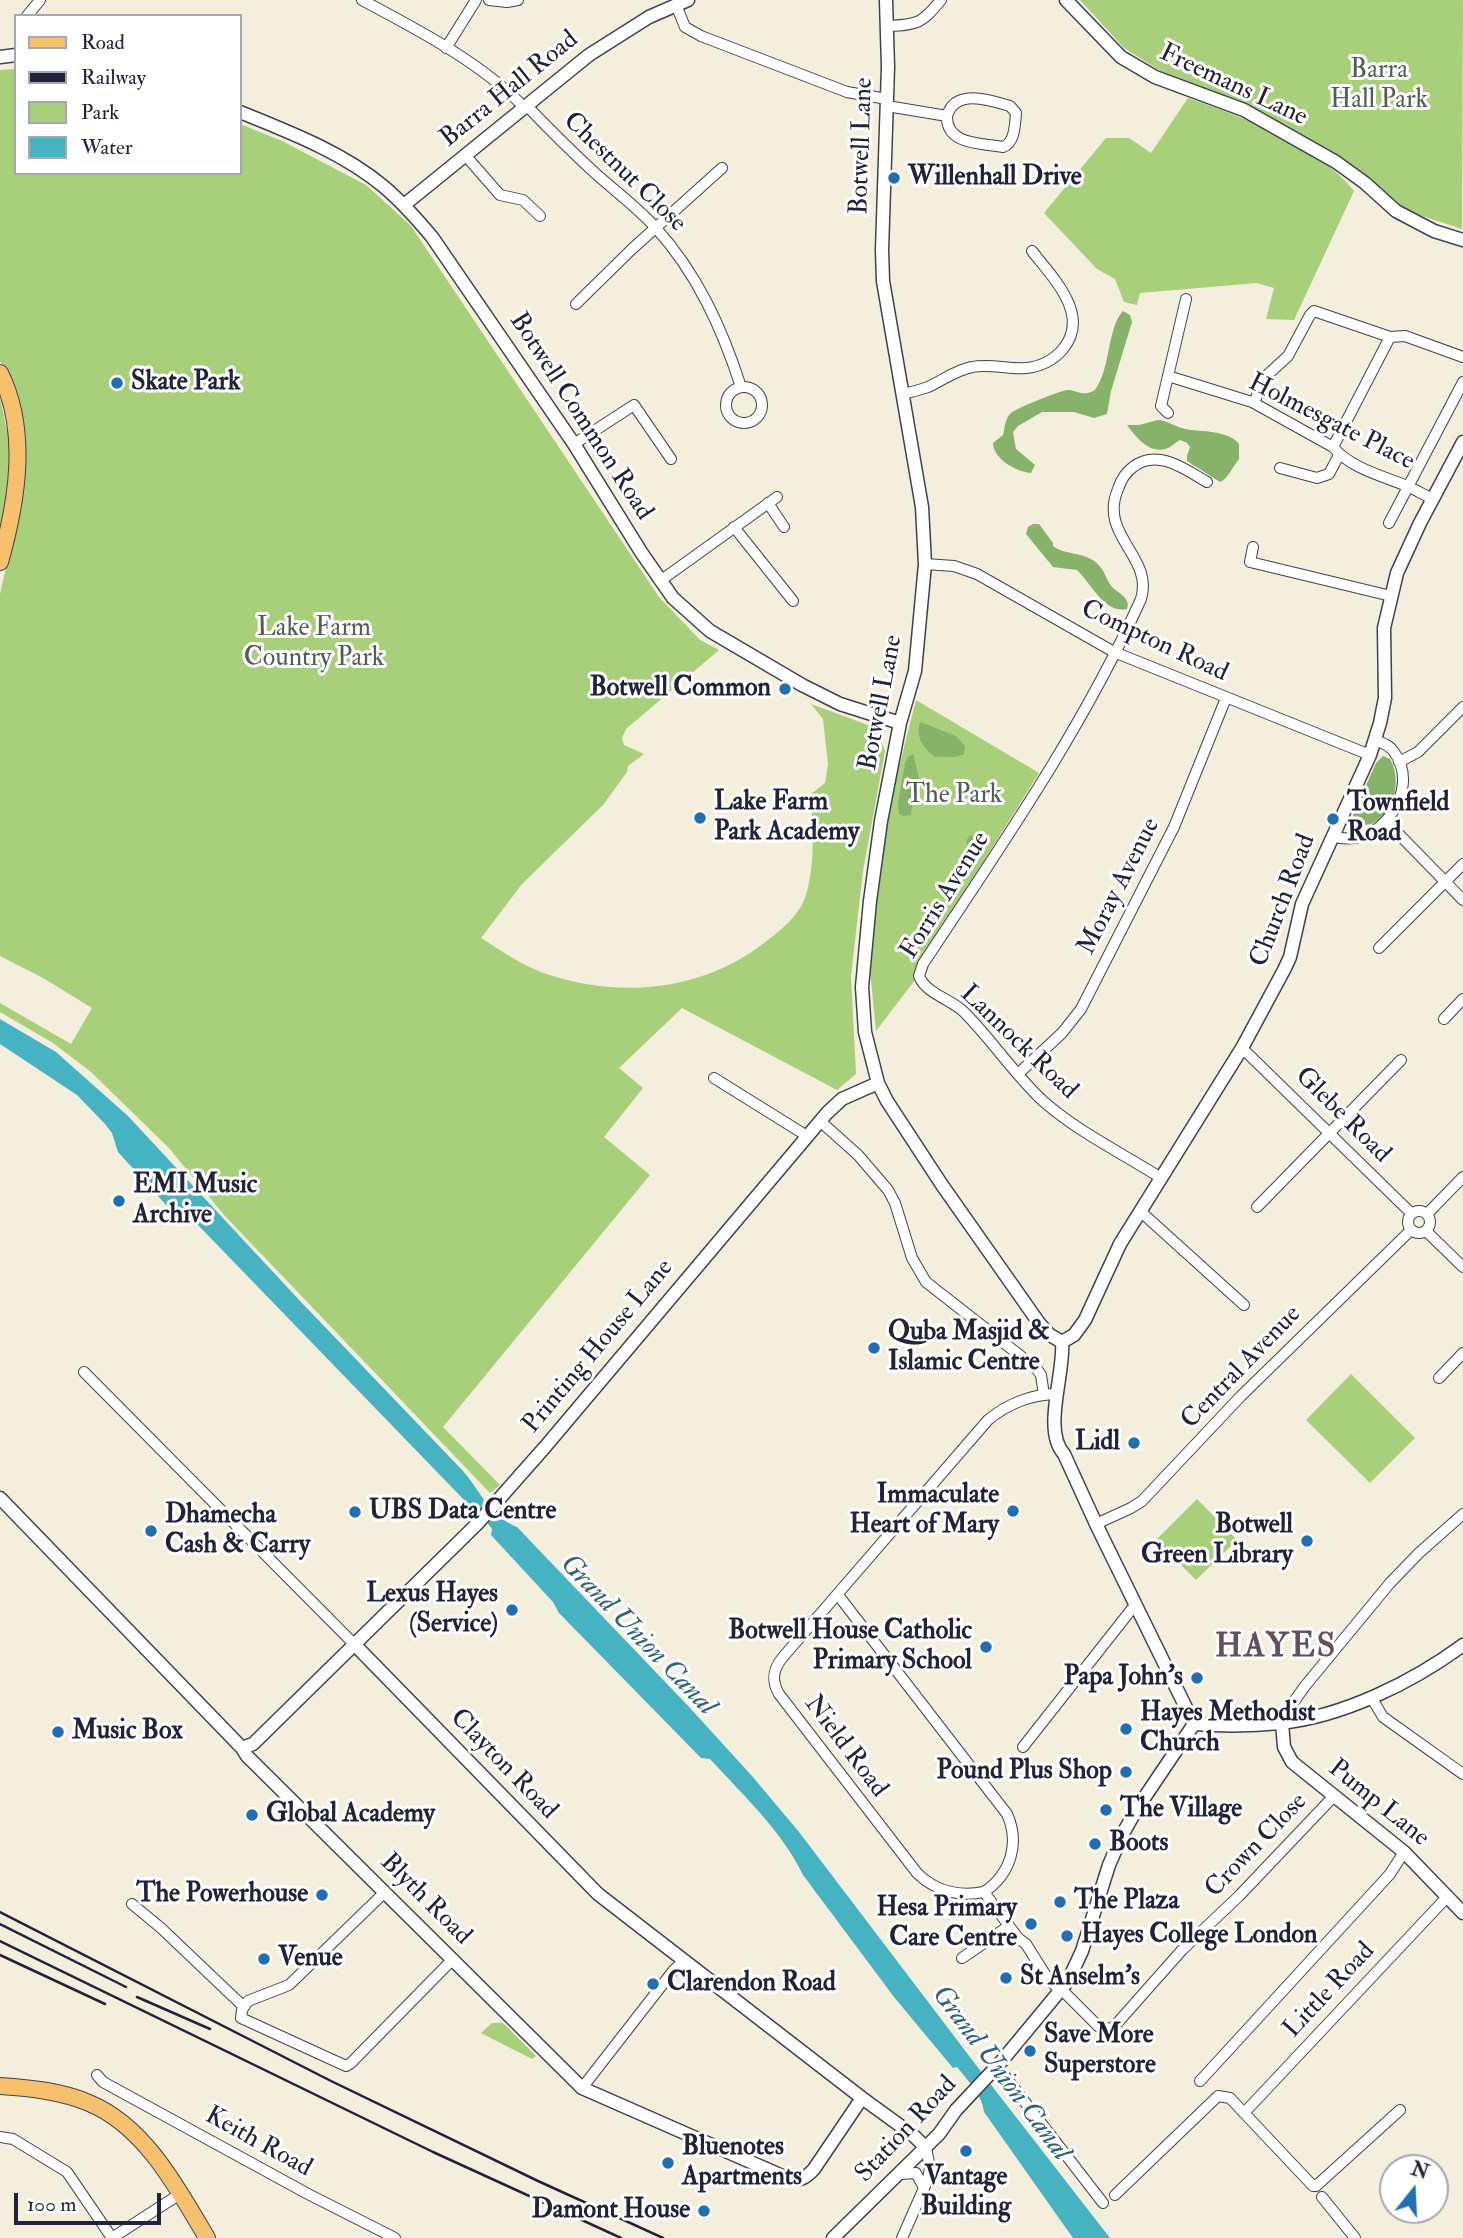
<!DOCTYPE html>
<style>
body{margin:0}
#map{position:relative;width:1463px;height:2238px;overflow:hidden;background:#f4eedc;font-family:"IM FELL Double Pica",serif}
canvas{display:block}
.legend{position:absolute;left:14px;top:14px;width:228px;height:161px;box-sizing:border-box;background:#fff;border:2px solid #a7a7b1;margin:0;padding:9px 12px;list-style:none;font-size:21px;color:#22223b}
.legend li{display:flex;align-items:center;gap:14px;height:35px}
.legend b{width:35px;border:2px solid #a7a7b1}
.north{position:absolute;left:1379px;top:2154px;width:70px;height:70px;box-sizing:border-box;background:#fff;border:2px solid #a7a7b1;border-radius:50%;rotate:18deg;font-size:19px;font-weight:700;line-height:28px;text-align:center;color:#22223b}
.north::after{content:'';display:block;margin:auto;width:24px;height:32px;background:#1f6fb2;clip-path:polygon(50% 0,100% 100%,50% 72%,0 100%)}
.scale{position:absolute;left:14px;top:2193px;width:147px;height:32px;box-sizing:border-box;border:4px solid #22223b;border-top:0;padding-left:9px;font-size:21px;line-height:24px;white-space:nowrap;color:#22223b;-webkit-text-stroke:5px #fff;paint-order:stroke}
</style>
<div id="map">
<canvas width="1463" height="2238"></canvas>
<ul class="legend">
<li><b style="height:9px;background:#f7c06c"></b>Road</li>
<li><b style="height:9px;background:#22223b"></b>Railway</li>
<li><b style="height:19px;background:#a8cf7a"></b>Park</li>
<li><b style="height:19px;background:#46b3c2"></b>Water</li>
</ul>
<div class="north">N</div>
<div class="scale">100 m</div>
</div>
<script>
const ctx = document.querySelector('canvas').getContext('2d');
ctx.lineJoin = 'round';
function fill(path, color) { ctx.fillStyle = color; ctx.fill(path, 'evenodd'); }
function strokePath(path, color, width, dash) { ctx.strokeStyle = color; ctx.lineWidth = width; ctx.lineCap = dash ? 'butt' : 'round'; ctx.setLineDash(dash || []); ctx.stroke(path); }
function drawText(font, color, halo, rows, align = 'center') {
  ctx.font = font + ' "IM FELL Double Pica",serif'; ctx.lineWidth = 6; ctx.setLineDash([]); ctx.textBaseline = 'middle'; ctx.strokeStyle = halo; ctx.fillStyle = color; for (const [text, x, y, turn = 0] of rows) {
    ctx.save(); ctx.translate(x, y); ctx.rotate((+turn || 0) * Math.PI / 180); ctx.textAlign = isNaN(turn) ? turn : align; if (halo) ctx.strokeText(text, 0, 0); ctx.fillText(text, 0, 0); ctx.restore();
  }
}
fill(new Path2D(`
 M1080,0H1463L1462,229L1398,208L1355,171L1175,80L1124,48Z
 M16,69V173H240V124L282,141L366,185L411,226L659,597L700,640L719,650L626,729L622,738L624,745L644,754L628,766L627,772L603,805L522,884L481,938C500,950 520,964 541,972C612,998 693,993 756,949C775,935 798,919 806,895C816,863 812,827 811,794L825,783L828,764L823,719L811,704L876,728L885,751L863,871L851,976L856,1074L837,1090L682,1008L619,1068L643,1088L604,1137L650,1175L443,1427L500,1485L490,1493L224,1215L169,1148L91,1072L53,1043L0,1012V1003L71,1044L92,1008L43,978L0,956V594L24,487L26,437L15,388L0,361V70Z
 M1188,98C1243,117 1318,145 1354,191L1294,320L1266,319L1274,288L1257,283L1140,293L1137,305L1124,302L1115,279L1097,269L1044,213L1106,138H1129L1151,153Z
 M0,398L10,445V486L0,529Z
 M916,700L1039,773L915,971V980L876,1031L870,970L875,892L895,783Z
 M1351,1374L1415,1438L1370,1483L1306,1420Z
 M1197,1499L1237,1540L1196,1580L1156,1540Z
 M492,2023H503L536,2056L532,2059L481,2033Z`), '#a8cf7a');
fill(new Path2D(`
 M1123,311L1130,315L1132,322L1111,391L1107,414L1094,418L1074,412H1042L1018,426L1013,432L1016,449L1035,465L1031,473C1017,472 993,459 993,443L1003,435C1005,428 1005,419 1010,414C1013,409 1062,390 1068,390C1079,391 1084,397 1095,390C1111,368 1107,328 1123,311Z
 M1158,420C1168,421 1176,427 1185,429C1200,432 1229,430 1239,444V459C1233,466 1227,480 1220,482L1187,461V456L1190,447L1187,443L1180,440C1176,442 1173,445 1170,447C1151,457 1136,437 1127,425H1139Z
 M1033,524H1039L1053,543V546C1064,555 1079,551 1094,561C1106,569 1105,580 1113,588C1120,594 1125,595 1128,604L1127,609C1104,614 1091,583 1077,570L1053,567L1026,534L1028,527Z
 M920,722L956,736L965,746L964,754C955,759 946,756 936,757C924,750 915,737 920,722Z
 M913,754L920,782L913,797L911,815L904,816L899,814L898,804L905,763L908,757Z
 M1383,756L1390,759C1402,779 1395,815 1371,824C1365,826 1360,823 1354,823L1353,815L1376,763Z
 M975,834L984,836L988,840L977,861L970,857L966,842L969,836Z`), '#86b26a');
fill(new Path2D(`
 M0,1019L56,1052L128,1116L301,1302L463,1471C483,1494 487,1514 517,1527L690,1708L752,1776L799,1832L995,2090L1110,2238H1073L984,2112C982,2094 968,2081 957,2067L953,2068L894,1997L803,1875C782,1831 743,1795 710,1759L701,1758L559,1613L553,1602L491,1535L492,1529L475,1507L468,1504L198,1225L177,1217L118,1152L112,1133L105,1124L77,1095L0,1044Z`), '#46b3c2');
const minor = new Path2D(`
 M362,0C418,30 479,61 524,107
 M489,0L507,2L518,0
 M676,5L685,27L701,36L847,92L887,99
 M27,16L40,0
 M888,26C918,25 922,23 941,0
 M446,48L476,0
 M526,105C548,128 571,151 595,173C615,191 637,207 655,227C697,273 722,328 741,387
 M887,106L947,116C955,88 990,100 1010,106L1016,113C1015,124 1015,143 1003,147C981,143 946,145 947,116
 M465,155L500,195L523,200L540,216
 M576,304L632,249L722,168
 M1168,376L1252,402L1333,447C1350,468 1383,476 1407,486C1416,490 1424,495 1433,499
 M726 405a18 18 0 1 1 36 0a18 18 0 1 1-36 0Z
 M903,394C911,392 920,390 928,387C943,380 956,370 972,367C991,363 1008,370 1026,368C1040,367 1054,360 1063,349C1091,315 1053,278 1032,251
 M1254,403L1264,378L1288,356L1310,315L1314,311L1390,337L1405,336L1463,357
 M1168,413L1161,406L1186,299
 M574,444L634,405L671,459
 M1333,447L1390,337
 M1280,468L1317,478L1329,474L1339,455
 M768,503L784,527
 M1389,523L1463,382
 M734,527L793,601
 M1253,547L1250,562L1391,596
 M925,564L954,566L977,574L1114,652L1370,755
 M660,581L777,497
 M1399,762L1418,752L1463,707
 M1387,822L1463,900
 M1332,836C1380,852 1422,789 1394,752C1390,745 1382,743 1375,740
 M1379,948L1463,864
 M1444,1019L1463,999
 M1242,1048L1412,1214
 M1018,1074L1062,1033L1081,1009L1174,827L1226,698
 M714,1078L807,1136
 M820,1121L858,1155L888,1190L895,1203L912,1258L926,1282L1036,1368L1041,1375L1044,1395
 M1161,1178C1122,1153 1078,1132 1043,1101C1014,1074 992,1040 964,1012C951,999 926,994 919,976L923,964C1001,846 1083,728 1141,599C1154,556 1098,536 1118,489C1121,480 1126,472 1133,467C1157,448 1185,469 1207,482
 M1257,1207L1401,1060
 M1408 1222a11 11 0 1 1 22 0a11 11 0 1 1-22 0Z
 M1140,1211L1244,1305
 M1427,1214L1463,1177
 M1426,1231L1463,1267
 M84,1372L355,1645
 M1439,1378L1463,1353
 M1096,1524L1131,1508L1142,1501L1241,1396L1411,1230
 M838,1595L1007,1814C1020,1843 1011,1874 984,1892C959,1897 935,1891 917,1873L779,1694C771,1680 773,1669 783,1657L988,1420C1007,1404 1032,1394 1057,1394
 M1371,1697L1383,1717L1463,1774
 M1282,1723L1285,1714L1305,1686L1390,1583L1419,1553L1463,1514
 M1023,1747L1131,1610L1137,1606
 M385,1892L289,1985L248,2001L242,2010L241,2018L346,2066L351,2063L453,1959
 M984,1892L1018,1938L1026,1944L1048,1979L1060,1990
 M132,1904L161,1928L244,2007
 M962,1958L1009,1926
 M1061,1989L1099,2027L1112,2029L1182,1950L1239,1896L1334,1796
 M997,2066L1103,2203
 M97,2075L103,2082L308,2194L395,2238
 M1200,2081L1390,1874L1404,1852
 M582,2088L673,1971L684,1961
 M1244,2113L1447,1897
 M0,2137L13,2139L67,2172L112,2238
 M901,2174L916,2173L924,2188
 M1115,2195L1218,2096L1230,2098L1313,2186H1316L1400,2110
 M1322,2197L1355,2238
 M112,2238L180,2194
 M902,2238L928,2179L930,2168L926,2148`);
const tertiary = new Path2D(`
 M886,0L888,67L882,250L883,281L922,507L925,564L915,671L900,723L881,821L870,901L862,987L865,1032L878,1083L887,1101L942,1185L1039,1323L1050,1335L1062,1342
 M1066,0L1121,57L1155,77L1244,110L1336,162L1365,183L1396,211L1434,231L1463,240
 M0,57L16,55
 M240,112C289,132 342,152 383,186C401,201 417,219 432,237L574,444L641,552L673,598L710,631L802,685L840,704L900,723
 M404,205L589,55L649,17L688,0
 M1062,1342L1074,1335L1085,1320L1120,1244L1242,1048L1284,970L1290,957L1302,904L1370,755L1380,723L1385,698L1384,628L1397,573L1420,523L1463,442
 M1062,1342C1065,1373 1042,1430 1064,1454L1096,1524L1194,1724
 M0,1498L242,1748L247,1756L582,2088L787,2178C800,2181 805,2179 814,2169L862,2098
 M355,1645L598,1894L862,2098L913,2135L926,2148
 M1282,1723L1284,1747L1292,1762L1404,1852L1463,1913
 M1194,1724C1222,1726 1252,1726 1280,1723C1342,1717 1413,1682 1463,1645
 M242,1748L253,1744L477,1524L545,1447L827,1113L842,1099L878,1083
 M833,2238L939,2134L956,2110L1000,2063L1068,1981L1082,1951L1109,1865L1122,1835L1138,1807L1194,1724`);
const primary = new Path2D(`
 M0,373C29,431 17,502 0,562
 M0,2086C30,2088 61,2091 89,2103C145,2126 178,2189 207,2238`);
strokePath(minor, '#424153', 12);
strokePath(tertiary, '#424153', 15);
strokePath(primary, '#424153', 18);
strokePath(minor, '#fff', 10);
strokePath(tertiary, '#fff', 12);
strokePath(primary, '#f7c06c', 16);
strokePath(new Path2D(`
 M0,1912L331,2081L538,2181L663,2238
 M0,1924L126,1987
 M0,1941L433,2152L621,2238
 M0,1955L105,2004
 M137,1997L210,2029`), '#22223b', 2.5);
for (const [x, y, r, color] of [
 [894,178,7,"#1f6fb2"],
 [117,383,7,"#1f6fb2"],
 [785,689,7,"#1f6fb2"],
 [700,818,7,"#1f6fb2"],
 [1333,819,7,"#1f6fb2"],
 [119,1201,7,"#1f6fb2"],
 [874,1348,7,"#1f6fb2"],
 [1134,1443,7,"#1f6fb2"],
 [1013,1511,7,"#1f6fb2"],
 [355,1512,7,"#1f6fb2"],
 [151,1531,7,"#1f6fb2"],
 [1307,1541,7,"#1f6fb2"],
 [512,1610,7,"#1f6fb2"],
 [986,1647,7,"#1f6fb2"],
 [1197,1678,7,"#1f6fb2"],
 [1126,1729,7,"#1f6fb2"],
 [58,1732,7,"#1f6fb2"],
 [1126,1772,7,"#1f6fb2"],
 [1106,1810,7,"#1f6fb2"],
 [252,1815,7,"#1f6fb2"],
 [1095,1844,7,"#1f6fb2"],
 [322,1895,7,"#1f6fb2"],
 [1060,1902,7,"#1f6fb2"],
 [1031,1924,7,"#1f6fb2"],
 [1067,1936,7,"#1f6fb2"],
 [264,1959,7,"#1f6fb2"],
 [1006,1978,7,"#1f6fb2"],
 [653,1984,7,"#1f6fb2"],
 [1030,2051,7,"#1f6fb2"],
 [966,2151,7,"#1f6fb2"],
 [668,2163,7,"#1f6fb2"],
 [704,2211,7,"#1f6fb2"]
]) { const dot = new Path2D(); dot.arc(x, y, r, 0, 2 * Math.PI); ctx.fillStyle = color; ctx.fill(dot); strokePath(dot, '#fff', 2.5); }
drawText('26px', '#515f51', '#fff', [
 ["Barra",1379,71],
 ["Hall Park",1379,101],
 ["Lake Farm",314,629],
 ["Country Park",314,659],
 ["The Park",954,796]
]);
drawText('26px', '#22223b', '#fff', [
 ["Freemans Lane",1233,86,25],
 ["Barra Hall Road",510,90,-39],
 ["Botwell Lane",863,146,-88],
 ["Chestnut Close",624,173,44],
 ["Botwell Common Road",580,417,57],
 ["Holmesgate Place",1331,423,27],
 ["Compton Road",1154,642,25],
 ["Botwell Lane",882,703,-79],
 ["Moray Avenue",1120,887,-63],
 ["Forris Avenue",946,896,-58],
 ["Church Road",1284,901,-69],
 ["Lannock Road",1018,1043,44],
 ["Glebe Road",1342,1116,45],
 ["Printing House Lane",599,1347,-50],
 ["Central Avenue",1242,1368,-46],
 ["Nield Road",845,1747,53],
 ["Clayton Road",503,1765,46],
 ["Pump Lane",1378,1804,39],
 ["Crown Close",1257,1846,-46],
 ["Blyth Road",425,1900,45],
 ["Little Road",1330,1991,-47],
 ["Station Road",907,2130,-47],
 ["Keith Road",258,2143,29]
]);
drawText('bold 26px', '#22223b', '#fff', [
 ["Willenhall Drive",908,178],
 ["Skate Park",131,383],
 ["Botwell Common",771,689,"right"],
 ["Lake Farm",714,803],
 ["Park Academy",714,833],
 ["Townfield",1347,804],
 ["Road",1347,834],
 ["EMI Music",133,1186],
 ["Archive",133,1216],
 ["Quba Masjid &",888,1333],
 ["Islamic Centre",888,1363],
 ["Lidl",1120,1443,"right"],
 ["Immaculate",999,1496,"right"],
 ["Heart of Mary",999,1526,"right"],
 ["UBS Data Centre",369,1512],
 ["Dhamecha",165,1516],
 ["Cash & Carry",165,1546],
 ["Botwell",1293,1526,"right"],
 ["Green Library",1293,1556,"right"],
 ["Lexus Hayes",498,1595,"right"],
 ["(Service)",498,1625,"right"],
 ["Botwell House Catholic",972,1632,"right"],
 ["Primary School",972,1662,"right"],
 ["Papa John's",1183,1678,"right"],
 ["Hayes Methodist",1140,1714],
 ["Church",1140,1744],
 ["Music Box",72,1732],
 ["Pound Plus Shop",1112,1772,"right"],
 ["The Village",1120,1810],
 ["Global Academy",266,1815],
 ["Boots",1109,1844],
 ["The Powerhouse",308,1895,"right"],
 ["The Plaza",1074,1902],
 ["Hesa Primary",1017,1909,"right"],
 ["Care Centre",1017,1939,"right"],
 ["Hayes College London",1081,1936],
 ["Venue",278,1959],
 ["St Anselm's",1020,1978],
 ["Clarendon Road",667,1984],
 ["Save More",1044,2036],
 ["Superstore",1044,2066],
 ["Bluenotes",682,2148],
 ["Apartments",682,2178],
 ["Vantage",966,2178,"center"],
 ["Building",966,2208,"center"],
 ["Damont House",690,2211,"right"]
], 'left');
drawText('italic 28px', '#326378', '#fff', [
 ["Grand Union Canal",637,1636,46],
 ["Grand Union Canal",1000,2074,53]
]);
ctx.letterSpacing = '2px';
drawText('bold 33px', '#64515e', '#fff', [
 ["HAYES",1276,1649]
]);
ctx.letterSpacing = '0px';
</script>
